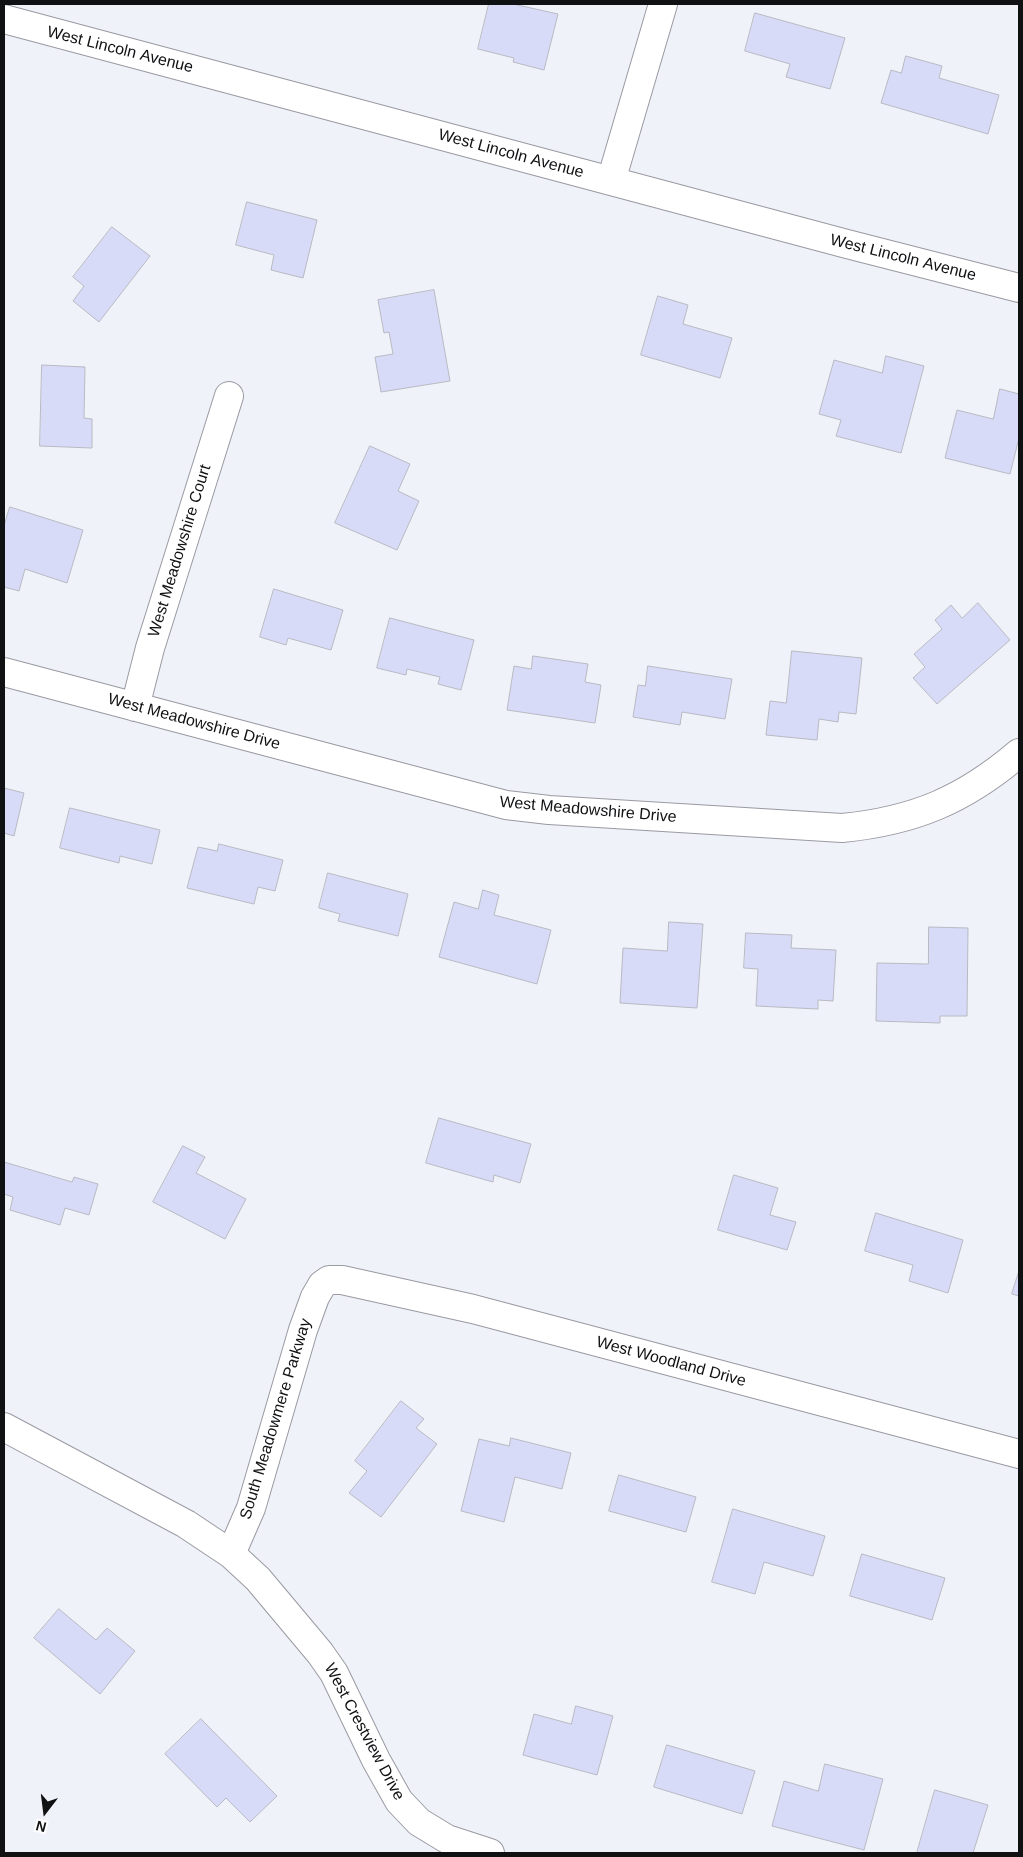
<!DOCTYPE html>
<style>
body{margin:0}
#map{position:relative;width:1023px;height:1857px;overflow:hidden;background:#f0f2fa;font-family:Arial,sans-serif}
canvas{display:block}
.frame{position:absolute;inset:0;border:5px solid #101113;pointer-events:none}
.north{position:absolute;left:20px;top:1787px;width:50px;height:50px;-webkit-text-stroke:4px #fff;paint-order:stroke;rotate:195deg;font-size:14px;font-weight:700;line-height:20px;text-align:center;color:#101113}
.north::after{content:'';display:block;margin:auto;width:18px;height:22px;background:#101113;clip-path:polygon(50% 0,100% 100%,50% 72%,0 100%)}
</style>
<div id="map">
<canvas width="1023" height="1857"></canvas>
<div class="frame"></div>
<div class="north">N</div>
</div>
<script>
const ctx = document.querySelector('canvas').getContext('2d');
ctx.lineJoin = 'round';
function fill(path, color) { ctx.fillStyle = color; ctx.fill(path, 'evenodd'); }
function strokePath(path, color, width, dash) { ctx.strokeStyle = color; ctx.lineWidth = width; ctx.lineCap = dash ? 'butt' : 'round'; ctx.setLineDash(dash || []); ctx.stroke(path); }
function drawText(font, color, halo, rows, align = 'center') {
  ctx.font = font + ' Arial,sans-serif'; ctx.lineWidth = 5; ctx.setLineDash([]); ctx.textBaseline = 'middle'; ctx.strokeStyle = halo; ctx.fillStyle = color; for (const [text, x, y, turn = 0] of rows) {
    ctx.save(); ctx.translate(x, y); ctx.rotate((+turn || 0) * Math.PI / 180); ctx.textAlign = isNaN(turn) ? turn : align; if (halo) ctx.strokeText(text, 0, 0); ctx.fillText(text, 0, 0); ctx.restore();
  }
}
const building = new Path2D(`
 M489,4H513L558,14L544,70L513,62L514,58L478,49Z
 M755,13L845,38L830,89L786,77L790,64L745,51Z
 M906,56L942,66L939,78L999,95L988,134L881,103L891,70L901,73Z
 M247,202L317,220L303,278L271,270L274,255L236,245Z
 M112,227L150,256L99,322L73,301L84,286L73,277Z
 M434,290L450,381L381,392L375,357L393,354L389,332L384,333L378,300Z
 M658,296L688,305L683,324L732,338L720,378L641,355Z
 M886,356L924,366L901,453L836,436L841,420L819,414L834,360L882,373Z
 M42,365L85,367L84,418L92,419V448L40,446Z
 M1000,389L1019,394V438L1010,474L945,458L957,410L993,419Z
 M370,446L410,464L398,491L419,501L397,550L335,523Z
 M10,507L83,530L67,583L25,569L19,591L4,587V526Z
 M274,589L343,610L331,650L288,638L286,645L260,637Z
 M978,603L1010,640L937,704L913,678L925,667L914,654L942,629L935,620L951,605L962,618Z
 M390,618L474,640L461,690L438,684L440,677L407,669L406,675L377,668Z
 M792,651L862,658L856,714L839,712L838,722L819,719L817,740L766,735L770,701L786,703Z
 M533,656L588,664L585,682L601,685L595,723L507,710L514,666L531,669Z
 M648,666L732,679L725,719L682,712L680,725L633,717L638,685L645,686Z
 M4,788L24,793L14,836L4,833Z
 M70,808L160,830L152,864L120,856L119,863L60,848Z
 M219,844L283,860L275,891L258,887L254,904L187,888L198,847L217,851Z
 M328,873L408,894L398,936L338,921L340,914L319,908Z
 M483,890L499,895L494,915L551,930L537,984L439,957L454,902L478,909Z
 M669,922L703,924L697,1008L620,1003L623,948L667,951Z
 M929,927L968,928L967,1016H940V1023L876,1021L877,963L928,964Z
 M746,933L792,935L791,948L836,950L833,1001L818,1000V1009L756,1006L758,969L744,968Z
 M439,1118L531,1144L520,1183L494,1175L493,1182L426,1163Z
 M183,1146L205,1157L196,1173L246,1199L225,1239L153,1202Z
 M4,1162L72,1182L74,1177L98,1184L89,1215L65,1208L60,1225L10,1210L13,1197L4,1194Z
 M734,1175L778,1188L770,1215L796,1222L787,1250L718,1230Z
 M876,1213L963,1240L948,1293L909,1281L913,1265L865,1251Z
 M1019,1271V1296L1012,1294Z
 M401,1401L424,1419L416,1428L437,1444L381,1517L349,1493L367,1471L355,1461Z
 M511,1438L571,1453L562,1489L515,1477L504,1522L461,1511L479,1439L509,1446Z
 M619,1475L696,1497L686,1532L609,1511Z
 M733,1509L825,1536L813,1576L764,1562L755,1594L712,1582Z
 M862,1554L945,1578L932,1620L850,1596Z
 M59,1609L96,1640L107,1628L135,1651L100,1694L34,1638Z
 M576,1706L613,1716L597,1775L523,1755L534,1714L571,1724Z
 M201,1719L277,1796L250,1822L226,1798L217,1807L165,1754Z
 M667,1745L755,1771L742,1814L654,1787Z
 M825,1764L883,1779L864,1850L772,1826L784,1781L818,1791Z
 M935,1790L988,1805L973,1853H917Z`);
fill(building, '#d8dbf7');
strokePath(building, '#b8b9c2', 1);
const minor = new Path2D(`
 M4,19L847,244L1019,288
 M611,181L663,4
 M4,672L506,805L549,810L842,828C914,821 964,800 1019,753
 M135,707L150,648L229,396
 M4,1427L186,1524L231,1554L258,1579L320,1653L334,1673L376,1760L399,1801L419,1822L447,1839L490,1853
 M231,1554L251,1508L303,1330L315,1297L322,1285L329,1280H342L473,1309L1019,1454`);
strokePath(minor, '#999aa2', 30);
strokePath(minor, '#fff', 28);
drawText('16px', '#101113', '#fff', [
 ["West Lincoln Avenue",120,50,14],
 ["West Lincoln Avenue",511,154,15],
 ["West Lincoln Avenue",903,258,14],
 ["West Meadowshire Court",180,551,-73],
 ["West Meadowshire Drive",194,722,15],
 ["West Meadowshire Drive",588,810,5],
 ["West Woodland Drive",671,1362,15],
 ["South Meadowmere Parkway",276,1419,-73],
 ["West Crestview Drive",364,1732,62]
]);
</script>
